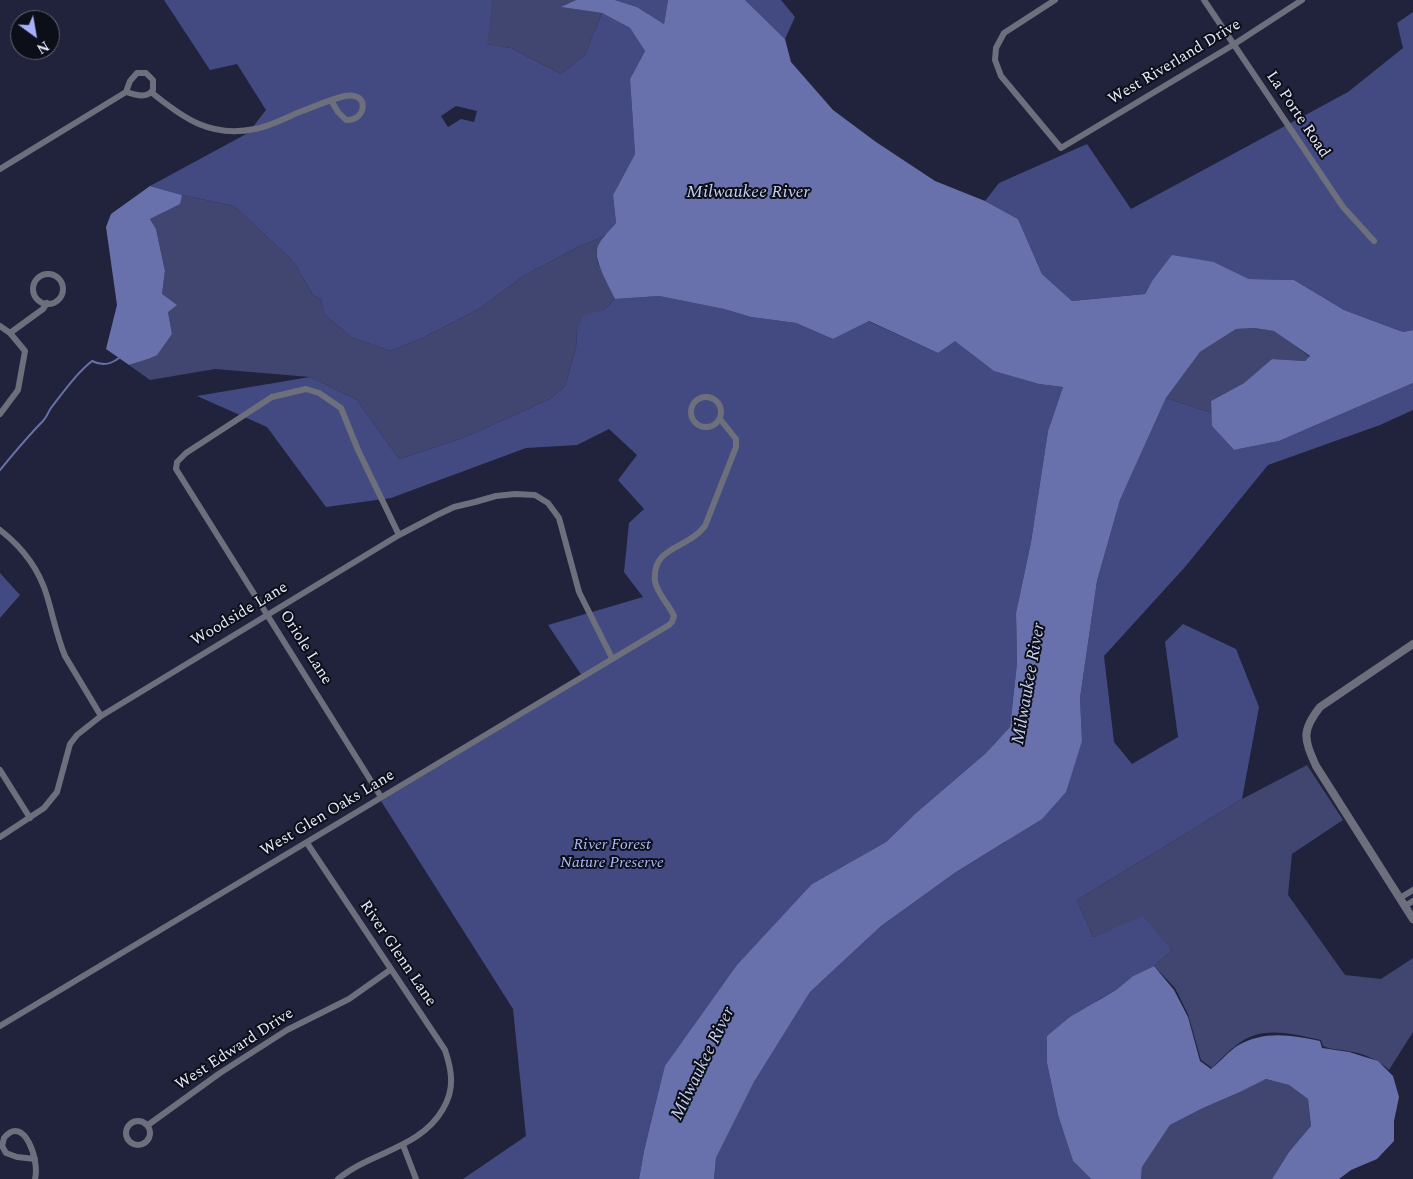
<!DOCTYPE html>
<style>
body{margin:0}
#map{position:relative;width:1413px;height:1179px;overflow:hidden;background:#20233b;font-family:Spectral,serif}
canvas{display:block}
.north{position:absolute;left:10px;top:10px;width:50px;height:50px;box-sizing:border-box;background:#0c0e18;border:1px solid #636672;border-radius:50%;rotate:148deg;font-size:14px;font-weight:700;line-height:20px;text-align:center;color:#e6eafa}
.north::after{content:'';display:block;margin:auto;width:18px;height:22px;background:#a5b1fc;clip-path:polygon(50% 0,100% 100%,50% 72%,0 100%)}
</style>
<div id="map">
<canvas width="1413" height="1179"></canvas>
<div class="north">N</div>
</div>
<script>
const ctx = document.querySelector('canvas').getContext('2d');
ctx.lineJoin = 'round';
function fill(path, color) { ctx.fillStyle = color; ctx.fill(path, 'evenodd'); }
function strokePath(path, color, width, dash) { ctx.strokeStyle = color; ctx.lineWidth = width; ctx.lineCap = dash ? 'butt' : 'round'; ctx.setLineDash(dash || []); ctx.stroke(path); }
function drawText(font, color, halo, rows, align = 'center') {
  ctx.font = font + ' Spectral,serif'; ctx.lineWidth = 4; ctx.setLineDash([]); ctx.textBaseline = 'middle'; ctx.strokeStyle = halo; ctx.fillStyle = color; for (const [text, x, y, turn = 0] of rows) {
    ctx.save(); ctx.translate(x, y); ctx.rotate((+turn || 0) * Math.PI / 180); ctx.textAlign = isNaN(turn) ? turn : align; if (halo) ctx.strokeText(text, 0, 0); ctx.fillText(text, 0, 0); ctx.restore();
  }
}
fill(new Path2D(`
 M493,0H576L562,7L602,13L585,55L561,74L511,48L486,44Z
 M182,195L234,206L293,261L313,295L321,299L324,314L351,337L390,351L420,339L479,309L525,275L578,247L604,236L596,251L598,263L615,299L604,310L577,330L576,348L565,386L550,399L463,438L399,459L357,400L310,377L215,369L150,380L129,365L148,359L172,334L168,312L162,294L165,271L156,229L150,219L179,204Z
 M1254,328L1275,331L1310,357L1305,361L1272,359L1244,383L1211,401L1212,413L1166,398L1200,352L1236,329Z
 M1307,765L1343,820L1292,854L1288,895L1345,975L1381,979L1413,958V1032L1389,1070C1377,1059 1363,1053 1347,1051C1339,1049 1331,1050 1323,1046L1321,1040C1293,1034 1262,1025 1238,1044C1228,1051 1220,1060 1212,1068L1201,1060L1188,1014L1175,988L1154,966L1172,950L1143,917L1093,937L1077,900L1242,799Z
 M1266,1079L1289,1085L1308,1099L1311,1127L1289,1152L1272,1179H1141L1142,1167L1170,1125L1203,1108L1240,1092Z`), '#404670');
fill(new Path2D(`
 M164,0H493L487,44L511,48L561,74L585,55L602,13L630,28L645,51L630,79L635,154L613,195L616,223L604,236L578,247L525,275L479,309L420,339L390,351L351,337L324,314L321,299L313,295L293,261L234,206L182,195L150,186L248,133L266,110L237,64L210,70ZM456,106L477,111L474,122L461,119L448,127L441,116Z
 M615,0H668L664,24L637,7Z
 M745,0H781L795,17L785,39Z
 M1413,12V330L1403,332L1344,310L1294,280L1249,279L1214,262L1152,281L1145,294L1072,301L1042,274L1018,219L985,201L999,183L1087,144L1131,209L1348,92L1403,48L1397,23Z
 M659,296L724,309L751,317L796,323L833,339L868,321L938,353L955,340L995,371L1039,384L1063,387L1048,431L1031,542L1016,613L1017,663L1010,727L986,753L916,813L886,842L812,884L648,1136L644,1151L639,1179H463L526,1136L513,1009L381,801L584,679L548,625L643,597L624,572L629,523L644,509L618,480L637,455L609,429L577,445L526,448L391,498L326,507L267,427L197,396L310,377L357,400L399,459L463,438L550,399L565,386L576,348L577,330L584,315L604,310L615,299Z
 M1413,383V410L1380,425L1268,465L1185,567L1104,656L1114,742L1132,764L1178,737L1165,642L1183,624L1236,649L1259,707L1242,799L1077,900L1093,937L1143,916L1172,950L1154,966L1133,976L1116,990L1100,999L1047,1036V1063L1058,1115L1073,1161L1091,1179H714L716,1158L754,1082L810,992L881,926L956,872L1005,842L1082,741L1080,698L1097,581L1120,500L1166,398L1212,413V426L1234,450L1279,441Z
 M0,573L20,595L0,618Z`), '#434a81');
fill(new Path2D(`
 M576,0H615L637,7L664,24L668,0H745L785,39L791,62L833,110L876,142L935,181L985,201L1018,219L1042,274L1072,301L1145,294L1152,281L1172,255L1214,262L1249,279L1294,280L1344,310L1403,332L1413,330V383L1279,441L1234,450L1212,426L1211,401L1244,383L1272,359L1305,361L1310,356L1274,331L1254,328L1236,329L1200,352L1166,398L1120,500L1097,581L1080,698L1082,741L1066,792L1042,819L956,872L881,926L810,992L754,1082L716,1158L714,1179H639L644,1151L665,1066L737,965L812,884L886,842L916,813L986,753L1010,727L1017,663L1016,613L1031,542L1048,431L1063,387L1039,384L994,371L955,341L938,353L869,321L833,339L796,323L751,317L724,309L659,296L615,299C610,288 594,261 597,249C600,239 609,231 616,223L613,195L635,154L630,79L645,51L630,28L602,13L561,7Z
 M150,186L182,195L180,204L150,219L156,229L165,271L162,294L177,305L168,312L172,334L157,355L148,359L129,365L106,349L117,305L106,227L111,214Z
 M1154,966L1174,990L1188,1017L1200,1061L1211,1069C1220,1062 1228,1052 1237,1046C1264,1030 1291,1035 1320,1041L1322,1048L1349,1052L1378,1061L1393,1076L1399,1097L1394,1121V1141L1377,1159L1351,1170L1339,1179H1272L1289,1152L1311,1126L1308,1099L1289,1085L1266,1079L1240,1092L1203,1108L1170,1125L1142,1167L1141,1179H1091L1073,1161L1058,1115L1047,1063V1036L1070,1017L1116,990L1133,976Z`), '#6871ab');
strokePath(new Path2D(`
 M0,470C14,453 28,436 43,421C47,417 48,412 51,408C64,391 76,374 92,361C102,366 110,365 119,358`), '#6871ab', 2);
strokePath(new Path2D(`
 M1055,0L1004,33L996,48L995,60L1001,76L1061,148L1233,45L1302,0
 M1204,0L1343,207L1374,241
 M151,92C184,119 211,138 255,129C271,126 287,117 302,111C316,106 331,99 345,96C370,91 367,121 346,120L338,112L331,100
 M0,169L126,92L130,81L137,73H146L153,80V90C146,99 136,95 126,92
 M33 289a15 15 0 1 1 30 0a15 15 0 1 1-30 0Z
 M0,326L10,333L25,351L18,390L0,414
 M10,333L43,309L47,303
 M691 412a15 15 0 1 1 30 0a15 15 0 1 1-30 0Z
 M0,530C22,547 39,569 47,596C53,616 57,637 65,656L101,716
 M0,770L30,818
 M381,797L176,469L177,462L186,453L272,397L306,389L319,393L341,408L358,450L399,535
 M0,837L44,808L57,792L70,744L77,735L101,716L399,535L437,515L454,507L475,502L496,496L515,494L535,495L548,503L559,518L579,592L612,658
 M307,843L445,1050C452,1071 455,1089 443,1109C420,1149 370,1152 338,1179
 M1400,898L1413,890
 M1405,906L1413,901
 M0,1026L669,625L672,622L674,616C669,604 657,594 655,581C652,550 680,549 697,534C700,532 703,528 705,526L736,447V439L720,419
 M126 1133a12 12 0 1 1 24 0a12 12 0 1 1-24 0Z
 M148,1125L220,1073L287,1030L349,999L390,970
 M403,1145L416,1179
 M35,1179C40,1161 24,1113 4,1138L2,1146L6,1153L17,1157L35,1159`), '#6d6f7c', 6);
strokePath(new Path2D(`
 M1413,644L1320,707C1301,731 1304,739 1316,766L1413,919`), '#6d6f7c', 8);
drawText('16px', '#e6eafa', '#0c0e18', [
 ["West Riverland Drive",1175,63,-31],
 ["La Porte Road",1297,115,56],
 ["Woodside Lane",240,615,-31],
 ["Oriole Lane",305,648,58],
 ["West Glen Oaks Lane",328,814,-31],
 ["River Glenn Lane",397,954,56],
 ["West Edward Drive",235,1050,-33]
]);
drawText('italic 16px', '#aeb9fc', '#0c0e18', [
 ["River Forest",612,846],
 ["Nature Preserve",612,864]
]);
drawText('italic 18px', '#c7cef0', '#0c0e18', [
 ["Milwaukee River",748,193],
 ["Milwaukee River",1030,684,-80],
 ["Milwaukee River",704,1064,-64]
]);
</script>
